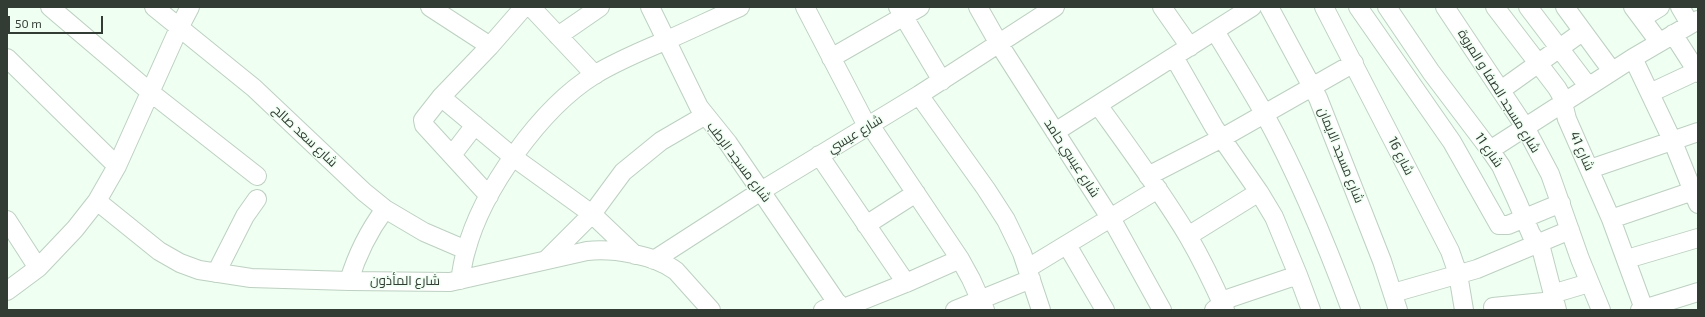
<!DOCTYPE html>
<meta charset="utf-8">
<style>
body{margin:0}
#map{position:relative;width:1705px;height:317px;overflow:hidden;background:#effff2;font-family:"Exo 2",sans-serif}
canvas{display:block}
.frame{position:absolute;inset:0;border:8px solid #333b35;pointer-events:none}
.scale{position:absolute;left:8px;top:16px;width:95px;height:18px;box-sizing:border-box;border:2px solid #333b35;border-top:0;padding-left:5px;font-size:12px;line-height:14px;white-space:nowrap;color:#333b35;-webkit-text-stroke:3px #effff2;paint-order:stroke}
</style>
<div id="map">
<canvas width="1705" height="317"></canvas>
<div class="frame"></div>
<div class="scale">50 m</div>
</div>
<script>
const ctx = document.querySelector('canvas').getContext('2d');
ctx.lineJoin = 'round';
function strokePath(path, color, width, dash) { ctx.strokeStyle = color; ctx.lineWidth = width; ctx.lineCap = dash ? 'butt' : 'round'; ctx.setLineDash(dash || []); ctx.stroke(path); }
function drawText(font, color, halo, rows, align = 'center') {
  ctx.font = font + ' "Exo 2",Cairo,sans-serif'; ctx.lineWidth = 3; ctx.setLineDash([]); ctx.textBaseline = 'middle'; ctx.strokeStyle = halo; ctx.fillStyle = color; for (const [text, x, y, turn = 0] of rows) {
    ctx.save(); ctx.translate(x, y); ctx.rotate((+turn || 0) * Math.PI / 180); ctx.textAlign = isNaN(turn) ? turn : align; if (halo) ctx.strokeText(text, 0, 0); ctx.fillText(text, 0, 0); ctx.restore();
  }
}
const minor = new Path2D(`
 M50,7L150,92L257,176
 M154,7L254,88L364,192L385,209L424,232L466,250
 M430,7L490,46
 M531,7L595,75
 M650,7L699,107L728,143L842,310
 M805,7L867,126
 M898,7L942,81
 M978,7L999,44L1116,227L1162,310
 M1162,7L1190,47
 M1269,7L1318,98L1382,261L1398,310
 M1324,7L1450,251L1458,274L1464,310
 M1358,7L1452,142L1499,225H1508L1561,203
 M1387,7L1431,72L1490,150L1501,166L1517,201L1531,234L1541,248L1557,310
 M1445,7L1525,127L1550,174L1580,259L1601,310
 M1495,7L1557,88L1561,95L1567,119L1611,219L1644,309
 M1528,7L1588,86
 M1565,7L1612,71
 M1633,7L1659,42
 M1680,7L1690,24
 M1642,18L1660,7
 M1215,31C1231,58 1249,86 1265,115C1299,177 1326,243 1351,310
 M1673,34L1698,73
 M558,36L600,7
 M1174,57L1214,127L1259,192L1274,217L1298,275L1311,310
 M7,58L117,166
 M831,58L920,7
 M1633,58L1673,142L1698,204
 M1501,90L1582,32
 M1650,93L1697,71
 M919,95L986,189L1006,220L1022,253L1041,310
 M441,97L513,157L592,214L635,255
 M1098,105C1129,148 1161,191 1188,236C1202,260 1214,285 1225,310
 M870,125L960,259L971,279L985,310
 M1055,132L1252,7
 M1490,150L1633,58L1698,20
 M452,155L475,125
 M819,155L906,283
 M1590,169L1698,132
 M1148,176L1222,138L1354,63
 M489,196L424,125L423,120L441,97L490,46L524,7
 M97,201L159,251L180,263L199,270L251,278L349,281L450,282L587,251C613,248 655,255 676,271L711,310
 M1611,219L1693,191
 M7,220L38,268
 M866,225L916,193
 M1188,236L1259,192
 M1067,245L1105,310
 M1627,259L1698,238
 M546,260L592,214L623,172L661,141L704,116
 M654,260L761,191L919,95L1055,7
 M1028,268L1158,189
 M216,273L245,216L257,199
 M460,280C462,270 463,260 466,251C482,190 541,108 594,75C617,61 641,51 665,41C690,30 715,18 740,7
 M349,281C357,254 368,232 385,209
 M7,291L38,268L75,229L97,201L117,166L179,28L190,7
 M1393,293L1477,269L1570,230
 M1552,294L1589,283
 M1493,307L1554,301
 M841,309L906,283L960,259
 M823,310L838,303
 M955,310L1031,279
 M1214,310L1230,298L1298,275
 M1640,310L1698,292`);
strokePath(minor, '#bdd0c1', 20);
strokePath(minor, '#fff', 18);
drawText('13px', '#333b35', '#effff2', [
 ["شارع مسجد الصفا و المروة",1499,91,58],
 ["شارع عيسي",855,134,-31],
 ["شارع سعد صالح",305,136,43],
 ["شارع 11",1489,150,55],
 ["شارع 41",1582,151,66],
 ["شارع مسجد الايمان",1341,155,68],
 ["شارع 16",1401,156,63],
 ["شارع عيسي حامد",1072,158,57],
 ["شارع مسجد الرطب",739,162,53],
 ["شارع المأذون",405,281]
]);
</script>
